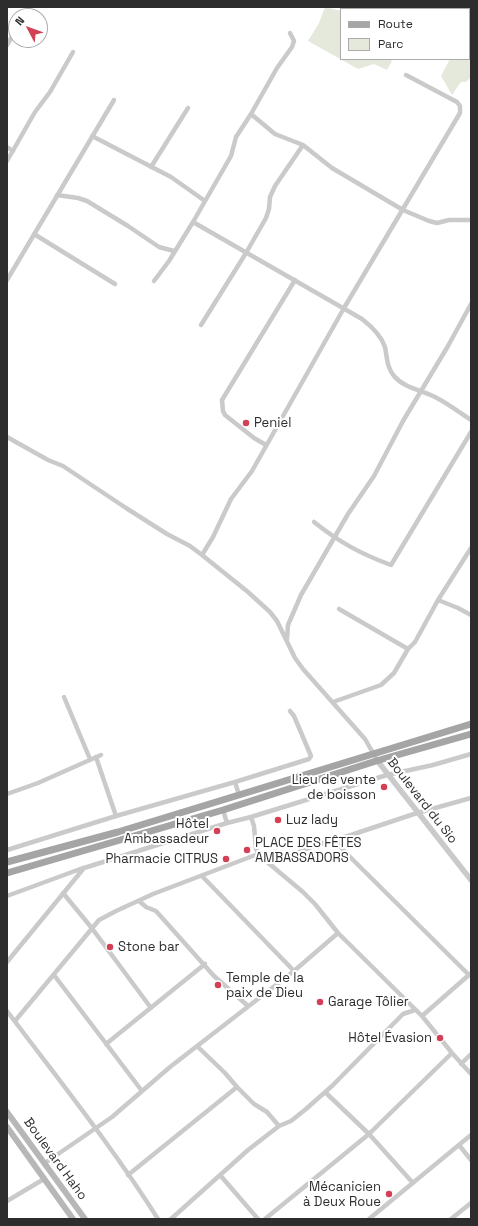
<!DOCTYPE html>
<meta charset="utf-8">
<style>
body{margin:0}
#map{position:relative;width:478px;height:1226px;overflow:hidden;background:#fff;font-family:"Space Grotesk",sans-serif}
canvas{display:block}
.frame{position:absolute;inset:0;border:8px solid #2d2d2d;pointer-events:none}
.legend{position:absolute;left:340px;top:8px;width:130px;height:52px;box-sizing:border-box;background:#fff;border:1px solid #ababab;margin:0;padding:5px 7px;list-style:none;font-size:12px;color:#2d2d2d}
.legend li{display:flex;align-items:center;gap:8px;height:20px}
.legend b{width:20px;border:1px solid #ababab}
.north{position:absolute;left:8px;top:8px;width:40px;height:40px;box-sizing:border-box;background:#fff;border:1px solid #ababab;border-radius:50%;rotate:311deg;font-size:11px;font-weight:700;line-height:16px;text-align:center;color:#2d2d2d}
.north::after{content:'';display:block;margin:auto;width:14px;height:18px;background:#d33f55;clip-path:polygon(50% 0,100% 100%,50% 72%,0 100%)}
</style>
<div id="map">
<canvas width="478" height="1226"></canvas>
<div class="frame"></div>
<ul class="legend">
<li><b style="height:5px;background:#a5a5a5"></b>Route</li>
<li><b style="height:11px;background:#e4e9db"></b>Parc</li>
</ul>
<div class="north">N</div>
</div>
<script>
const ctx = document.querySelector('canvas').getContext('2d');
ctx.lineJoin = 'round';
function fill(path, color) { ctx.fillStyle = color; ctx.fill(path, 'evenodd'); }
function strokePath(path, color, width, dash) { ctx.strokeStyle = color; ctx.lineWidth = width; ctx.lineCap = dash ? 'butt' : 'round'; ctx.setLineDash(dash || []); ctx.stroke(path); }
function drawText(font, color, halo, rows, align = 'center') {
  ctx.font = font + ' "Space Grotesk",sans-serif'; ctx.lineWidth = 4; ctx.setLineDash([]); ctx.textBaseline = 'middle'; ctx.strokeStyle = halo; ctx.fillStyle = color; for (const [text, x, y, turn = 0] of rows) {
    ctx.save(); ctx.translate(x, y); ctx.rotate((+turn || 0) * Math.PI / 180); ctx.textAlign = isNaN(turn) ? turn : align; if (halo) ctx.strokeText(text, 0, 0); ctx.fillText(text, 0, 0); ctx.restore();
  }
}
fill(new Path2D(`
 M325,7L341,11V59H389L392,61L387,70L374,64L358,69L308,41L319,23Z
 M351,7H471V77L466,82H461L452,95L441,76L449,61L448,59H469V9H349Z`), '#e4e9db');
strokePath(new Path2D(`
 M7,45L16,30
 M251,114L277,68L292,47L294,41L290,33
 M92,136L171,177L205,201
 M7,147L13,151
 M7,161L35,112L50,92L73,52
 M151,167L188,108
 M57,195L78,198L87,201L128,226L159,247L174,251
 M193,222L362,319C371,326 381,335 385,347C387,357 387,368 394,376C404,388 421,390 435,397C447,403 459,412 471,420
 M34,234L115,284
 M7,280L114,100
 M154,281L169,261L193,222L231,156L236,137L251,114L275,134L303,145L332,168L403,210L429,221L437,223L449,220H471
 M201,325L246,253L266,218L269,209L270,197L275,186L303,145
 M7,437L48,460L63,466L126,508L167,534L190,546L202,555L248,592L270,612L277,621L295,658L303,669L365,739L373,753
 M266,445L254,438L225,415L223,411L222,400L295,280
 M314,522C339,542 361,554 391,565L471,432
 M202,555L213,537L231,499L252,471L344,308L460,113V106L457,102L406,75
 M438,600L458,608L471,615
 M339,609L408,649
 M287,639L288,625L301,595L348,514L374,476L403,421L448,346L471,304
 M64,697L90,759
 M333,702L381,685L394,673L408,649L415,642L438,600L471,548
 M235,782L239,795
 M7,794L38,783L101,755
 M223,810L227,823L251,817L254,826L256,849L260,856L303,892L315,904L338,933L422,1016L452,1053L471,1074
 M116,816L235,782L309,759L311,756L294,716L290,711
 M251,817L387,775L433,765L471,754
 M336,840L343,850L469,975
 M7,850L116,816L96,757
 M269,864L314,846L351,835L417,813L471,798
 M202,876L294,971
 M63,893L91,927L151,1008
 M7,896L83,868
 M139,901L146,907L156,911L214,976L248,1006
 M7,962L84,868L227,823
 M54,975L142,1091
 M7,1011C58,1079 112,1146 158,1219
 M422,1016L470,974
 M15,1021L99,920L116,911L153,894L258,854
 M106,1044L205,964
 M198,1047L225,1073L237,1087L254,1104L267,1112L279,1126
 M461,1064L471,1054
 M325,1092L369,1134L452,1053
 M459,1145L471,1160
 M45,1163L112,1117L170,1067L294,971L338,933
 M128,1175L237,1087
 M220,1175L258,1219
 M7,1201L44,1179
 M171,1219L248,1150L279,1126L291,1121L306,1109L332,1086L403,1014L415,1010
 M265,1219L369,1134L413,1183
 M369,1219L471,1135
 M451,1219L471,1203`), '#cacaca', 4.5);
strokePath(new Path2D(`
 M376,759L471,880`), '#cacaca', 5.5);
strokePath(new Path2D(`
 M7,1112L85,1219
 M7,1127L73,1219`), '#b7b7b7', 6);
strokePath(new Path2D(`
 M7,862L118,832L471,724
 M7,873L223,810L376,761L471,734`), '#a5a5a5', 7);
for (const [x, y, r, color] of [
 [246,423,4,"#d33f55"],
 [384,787,4,"#d33f55"],
 [278,820,4,"#d33f55"],
 [217,831,4,"#d33f55"],
 [247,850,4,"#d33f55"],
 [226,859,4,"#d33f55"],
 [110,947,4,"#d33f55"],
 [218,985,4,"#d33f55"],
 [320,1002,4,"#d33f55"],
 [440,1038,4,"#d33f55"],
 [389,1194,4,"#d33f55"]
]) { const dot = new Path2D(); dot.arc(x, y, r, 0, 2 * Math.PI); ctx.fillStyle = color; ctx.fill(dot); strokePath(dot, '#fff', 1.5); }
drawText('13px', '#2d2d2d', '#fff', [
 ["Peniel",254,423],
 ["Lieu de vente",376,780,"right"],
 ["de boisson",376,795,"right"],
 ["Luz lady",286,820],
 ["Hôtel",209,824,"right"],
 ["Ambassadeur",209,839,"right"],
 ["PLACE DES FÊTES",255,843],
 ["AMBASSADORS",255,858],
 ["Pharmacie CITRUS",218,859,"right"],
 ["Stone bar",118,947],
 ["Temple de la",226,978],
 ["paix de Dieu",226,993],
 ["Garage Tôlier",328,1002],
 ["Hôtel Évasion",432,1038,"right"],
 ["Mécanicien",381,1187,"right"],
 ["à Deux Roue",381,1202,"right"]
], 'left');
drawText('13px', '#2d2d2d', '#fff', [
 ["Boulevard du Sio",422,801,52],
 ["Boulevard Haho",55,1159,54]
]);
</script>
